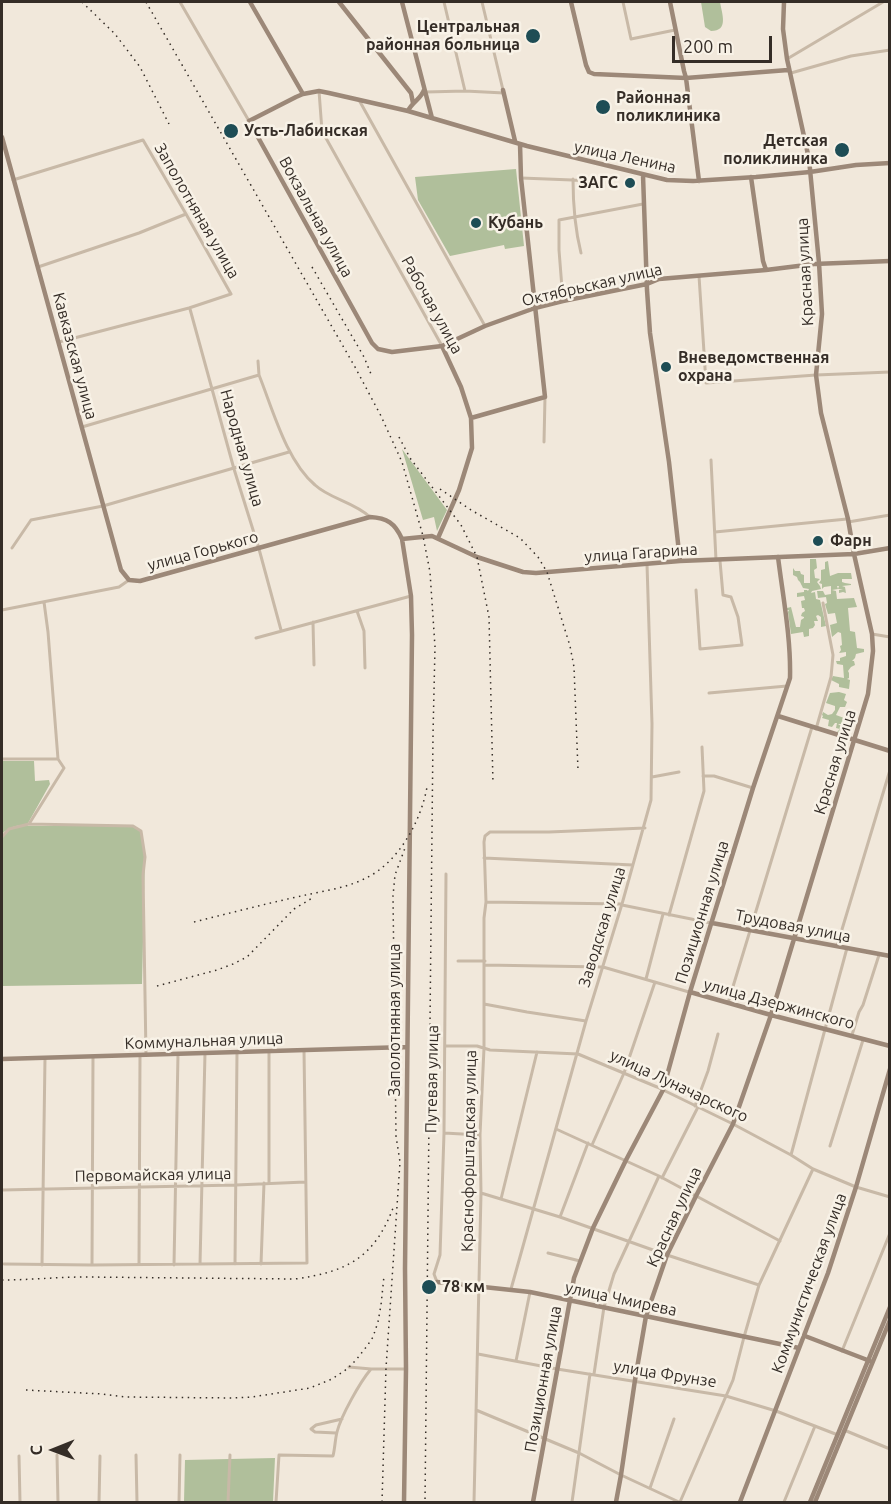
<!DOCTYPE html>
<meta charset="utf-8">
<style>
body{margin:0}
#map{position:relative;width:891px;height:1504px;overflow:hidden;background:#f1e8db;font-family:Ubuntu,sans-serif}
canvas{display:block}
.frame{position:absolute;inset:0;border:3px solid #352d27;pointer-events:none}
.north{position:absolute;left:24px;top:1420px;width:60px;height:60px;-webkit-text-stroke:4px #f8f2e7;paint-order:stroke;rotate:269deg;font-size:16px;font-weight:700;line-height:24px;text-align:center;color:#352d27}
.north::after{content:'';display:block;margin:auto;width:21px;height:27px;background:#352d27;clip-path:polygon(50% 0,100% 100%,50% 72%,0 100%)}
.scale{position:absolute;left:672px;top:36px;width:100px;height:27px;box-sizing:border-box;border:3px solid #352d27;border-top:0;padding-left:8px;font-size:18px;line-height:21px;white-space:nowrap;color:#352d27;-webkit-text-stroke:4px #f8f2e7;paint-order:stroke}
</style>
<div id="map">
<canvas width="891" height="1504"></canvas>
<div class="frame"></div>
<div class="north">С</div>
<div class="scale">200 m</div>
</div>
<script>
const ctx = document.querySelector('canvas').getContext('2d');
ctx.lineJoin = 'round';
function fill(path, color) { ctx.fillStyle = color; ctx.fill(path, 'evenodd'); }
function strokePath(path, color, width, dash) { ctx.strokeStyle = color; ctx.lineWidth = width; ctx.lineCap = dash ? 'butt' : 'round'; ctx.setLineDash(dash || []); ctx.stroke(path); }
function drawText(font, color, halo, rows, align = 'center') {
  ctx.font = font + ' Ubuntu,sans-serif'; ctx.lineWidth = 5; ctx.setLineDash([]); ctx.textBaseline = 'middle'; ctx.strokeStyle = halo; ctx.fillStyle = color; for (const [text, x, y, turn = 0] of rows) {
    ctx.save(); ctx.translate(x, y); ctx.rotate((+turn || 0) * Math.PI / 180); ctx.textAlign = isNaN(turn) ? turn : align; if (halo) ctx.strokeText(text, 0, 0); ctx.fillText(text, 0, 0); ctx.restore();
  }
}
fill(new Path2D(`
 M701,2H720C722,14 729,31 711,31L705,27Z
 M516,169L524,246L505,249L504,245L450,256L418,200L415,177Z
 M402,449L447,510L437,531L434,517L423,520Z
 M810,559H816L817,568L814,570L815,578L820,579L817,582L820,586L821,589L812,591L811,593L815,592L816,599L820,600L826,626L821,627V617L818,615L816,616L818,621H814L815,625L813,628L809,629V636L804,637L803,632L791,634L788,612L789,610H787V608L791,607L796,627H800L801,620L804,618V617L801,616L802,613L805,611L804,608H802L801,601L805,600L804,596L797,597V593L804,592V590H807L808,591L809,589L803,588L800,582L798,580L797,577L793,575V568L795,571H800L801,574L804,575V583H810Z
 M828,561L830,576L838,573H851L852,579H842V582L845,583L851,584V585L842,586L845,587L846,593L843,592L839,593V590L843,589H838L839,586H837L838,589L832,590L836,591L837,599L854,598L857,607L848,608L850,631L855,632L857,648L864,649V652L856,654L855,658L852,661H854L855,665L851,667L848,671L849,673V678L847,679L850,680L849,689L839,687V684L831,680L833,676L844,678L843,665L837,664L836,661H840V658L846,656V652L839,653L841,650L840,646L842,645L841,633L838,632L832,637L830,625L837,623L835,613L828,614L825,604L827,603L826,597L818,598L817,591H823L825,595L831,594V586L824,587L822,589V584L819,583L821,580V570L825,569V562Z
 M839,692L846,694L844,700L847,702L845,707H840L836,715L844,718L843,724H838L841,726L840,729L847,732V735L845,734L844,736L837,732L840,729L836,728L837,723H835L832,727L828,726L829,720L822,718L823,716L822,715L823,712L828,715L832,714L835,710V706L826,703L830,693Z
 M2,761H34L35,781L49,780L50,784L27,825C16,825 9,827 2,834Z
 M19,826H133L141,831L145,857L142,984L3,986L2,837L9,829Z
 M275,1458L273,1502H184L185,1460Z`), '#b0bf9b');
strokePath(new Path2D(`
 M180,2L249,121
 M444,2L465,91
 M482,2L503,90
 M623,2L631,39L675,30
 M787,59L883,2
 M791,73L851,56L890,50
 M319,91L322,131L442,346
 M426,92L465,91L504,93
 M359,100L485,326
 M521,178L598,181
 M573,179C573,204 575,229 581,253
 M13,180L143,140L186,214L231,294L189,308L59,342
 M38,267L139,233L186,214
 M699,276L706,383L816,375L890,372
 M563,301L559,250V220L643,204
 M190,309L234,469L259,549L281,630
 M258,361L259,375C273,410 286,460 315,485C330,499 354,502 370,517
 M82,427L259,375
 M544,442L545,397
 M711,460L716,560
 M848,522L890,515
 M715,532L847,519
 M12,548L31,520L103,506L289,452
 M696,590L700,649L742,645L738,617L731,597L723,595L720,561
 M44,602L48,632L58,759
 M2,610L119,587L129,580
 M357,611L364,631L365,668
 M313,622L314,665
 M872,634L890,637
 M256,638L411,596
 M709,693L787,686
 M816,729L831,677L833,655L823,603
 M2,759H58
 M703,776H714L753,788
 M652,777L679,772
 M29,824L64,768L58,759
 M2,837L9,829L29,824L133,826L141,831L145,857L143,875L146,1055
 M484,858L633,865
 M486,902L622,904
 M622,905L711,923
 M669,915L704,791L702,747
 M837,946L890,770
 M458,961H485
 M484,965L603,967L689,992
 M646,979L663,914
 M728,1003L812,727
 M484,1004L527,1012L586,1021
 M852,1035L859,1012L863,1005L879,955
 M445,1046H477L490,1050L578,1054L657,1087L733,1124L791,1155L813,1169L856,1187L890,1197
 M695,1106L708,1071L718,1034
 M556,1129L659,1176L780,1241
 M444,1133L480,1135
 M592,1145L624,1073L655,982
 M830,1146L863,1040
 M791,1155L847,948
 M662,1178L698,1107
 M269,1183V1051
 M2,1190L236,1185L305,1182
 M481,1193L560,1217L667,1255L759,1285
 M501,1199L537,1052
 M560,1217L588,1143
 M548,1253L580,1261
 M4,1264L92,1265L307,1263L304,1050
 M139,1264L140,1056
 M200,1264L205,1053
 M235,1264L237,1052
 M261,1264L264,1183
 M42,1265L45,1058
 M92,1265L93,1057
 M174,1265L178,1054
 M437,1282L434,1274L440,1255L444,1133L446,874
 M511,1289L586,1021L622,904L651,800L652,724L647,564
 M842,1351L890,1233
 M478,1354L557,1369L726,1396L776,1411L838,1435
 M516,1361L530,1292
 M349,1367L371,1369
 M594,1374L604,1307L614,1274L659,1176
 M476,1410L579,1453L621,1475L679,1502
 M844,1430L890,1449
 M336,1433L315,1432L311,1429L316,1425L342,1419
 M57,1455L58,1502
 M136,1455L137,1502
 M19,1456L20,1502
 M650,1488L674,1419
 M99,1502L100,1456
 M179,1502L180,1455
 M228,1502L230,1455
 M276,1502L279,1455L333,1456C335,1448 335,1440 337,1432C341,1416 360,1382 371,1369H406
 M474,1502L481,1193L480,1135L484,1048V918L486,902L484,842L485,836L490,832H549L645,828
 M572,1502L590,1374
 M680,1502L733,1380L744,1337L759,1285L813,1169
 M784,1502L815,1426
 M889,1502H890`), '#c8b9a7', 3);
strokePath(new Path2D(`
 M250,2L303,94
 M339,2L411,93L413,103
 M402,2L432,118
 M571,2L586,65L589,72L594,74L686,78L788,70
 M670,2L684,71L686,78L699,181
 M503,90L515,141
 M408,111C412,102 421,99 424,90
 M2,137L121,570L129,580L140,581L370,517C387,518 395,523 402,539L411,596L412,635L405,1268L406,1369L404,1502
 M890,163L856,165L810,172L756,177L693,181L667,180L527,146L408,111L329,93L319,91L303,94L296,97L249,121L372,343L378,349L392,352L442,346L485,326L535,308L563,301L647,284L659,279L766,270L814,264L890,261
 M643,175L647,290L650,333L669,462L680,561
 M751,177L763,261L766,270
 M471,418L545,397L521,178L520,144
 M438,538L459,490L472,448L471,418L461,387L442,346
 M402,539L432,536L477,557L523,572L536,573L680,561L854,554L890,548
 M778,716L890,751
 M712,923L890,956
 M690,992L771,1015L890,1046
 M2,1059L407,1047
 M437,1282L530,1292L799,1348
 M805,1336L870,1361
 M533,1502L574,1278L593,1228L626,1160L663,1090L690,992L753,788L790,678C791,638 783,597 778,557
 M616,1502L621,1475L635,1380L646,1316L667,1255L696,1196L733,1124L771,1015L868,694L873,651L872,634L854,554L848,519L821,413L816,375L822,314L819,263L809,159L787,59L783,29L784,2
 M740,1502L828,1273L856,1187L890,1069
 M810,1502L890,1307
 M815,1502L890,1320`), '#9c8878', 4.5);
strokePath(new Path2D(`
 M82,2L115,34L140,67L169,124
 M146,2L355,367L381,416L402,462L423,536L430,572L435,647L433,735L425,1502
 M312,267L364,357L371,374
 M399,437L410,458L461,525L477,557L489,617L493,784
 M440,489L471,510L520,538L538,557L547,572L570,646L574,667L578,770
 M194,922C230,913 265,904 301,896C323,891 348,888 368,877C399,861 421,821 427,787
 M157,986L217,970L233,964L247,957L294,909L314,897
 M2,1280C29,1280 57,1277 85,1277L295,1279C345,1272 374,1259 393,1208
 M26,1390L102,1394L126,1397L233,1398L252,1397L310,1388L332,1379L347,1369L356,1360L367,1346L373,1337L378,1322L381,1305L384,1276
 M382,1502L386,1368L400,1162L396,1136L393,896L395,875L405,848`), '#352d27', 1.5, [1.5, 4.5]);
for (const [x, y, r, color] of [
 [533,36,8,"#1e4d55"],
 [603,107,8,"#1e4d55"],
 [231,131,8,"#1e4d55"],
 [842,150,8,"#1e4d55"],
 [630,183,6,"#1e4d55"],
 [476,223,6,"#1e4d55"],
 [666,367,6,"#1e4d55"],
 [818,541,6,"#1e4d55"],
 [429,1287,8,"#1e4d55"]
]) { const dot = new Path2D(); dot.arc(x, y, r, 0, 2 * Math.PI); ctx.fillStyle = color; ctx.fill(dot); strokePath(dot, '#f8f2e7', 2); }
drawText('bold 16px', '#352d27', '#f8f2e7', [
 ["Центральная",520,27,"right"],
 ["районная больница",520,45,"right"],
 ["Районная",616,98],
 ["поликлиника",616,116],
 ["Усть-Лабинская",244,131],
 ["Детская",828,141,"right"],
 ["поликлиника",828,159,"right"],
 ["ЗАГС",618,183,"right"],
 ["Кубань",488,223],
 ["Вневедомственная",678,358],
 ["охрана",678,376],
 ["Фарн",830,541],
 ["78 км",442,1287]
], 'left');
drawText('16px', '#352d27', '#f8f2e7', [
 ["улица Ленина",625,157,12],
 ["Заполотняная улица",197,211,60],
 ["Вокзальная улица",316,217,61],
 ["Красная улица",805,272,-93],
 ["Октябрьская улица",592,285,-13],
 ["Рабочая улица",432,305,61],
 ["Кавказская улица",75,356,75],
 ["Народная улица",242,448,74],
 ["улица Горького",203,551,-15],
 ["улица Гагарина",641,553,-4],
 ["Красная улица",835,762,-73],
 ["Позиционная улица",702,912,-73],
 ["Трудовая улица",793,926,11],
 ["Заводская улица",602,927,-73],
 ["улица Дзержинского",779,1004,15],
 ["Заполотняная улица",395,1020,-90],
 ["Коммунальная улица",204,1041,-2],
 ["Путевая улица",432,1079,-89],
 ["улица Луначарского",679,1086,25],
 ["Краснофорштадская улица",469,1151,-89],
 ["Первомайская улица",153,1175,-1],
 ["Красная улица",674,1217,-65],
 ["Коммунистическая улица",809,1283,-70],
 ["улица Чмирева",621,1299,12],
 ["улица Фрунзе",665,1374,9],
 ["Позиционная улица",543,1379,-80]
]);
</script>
